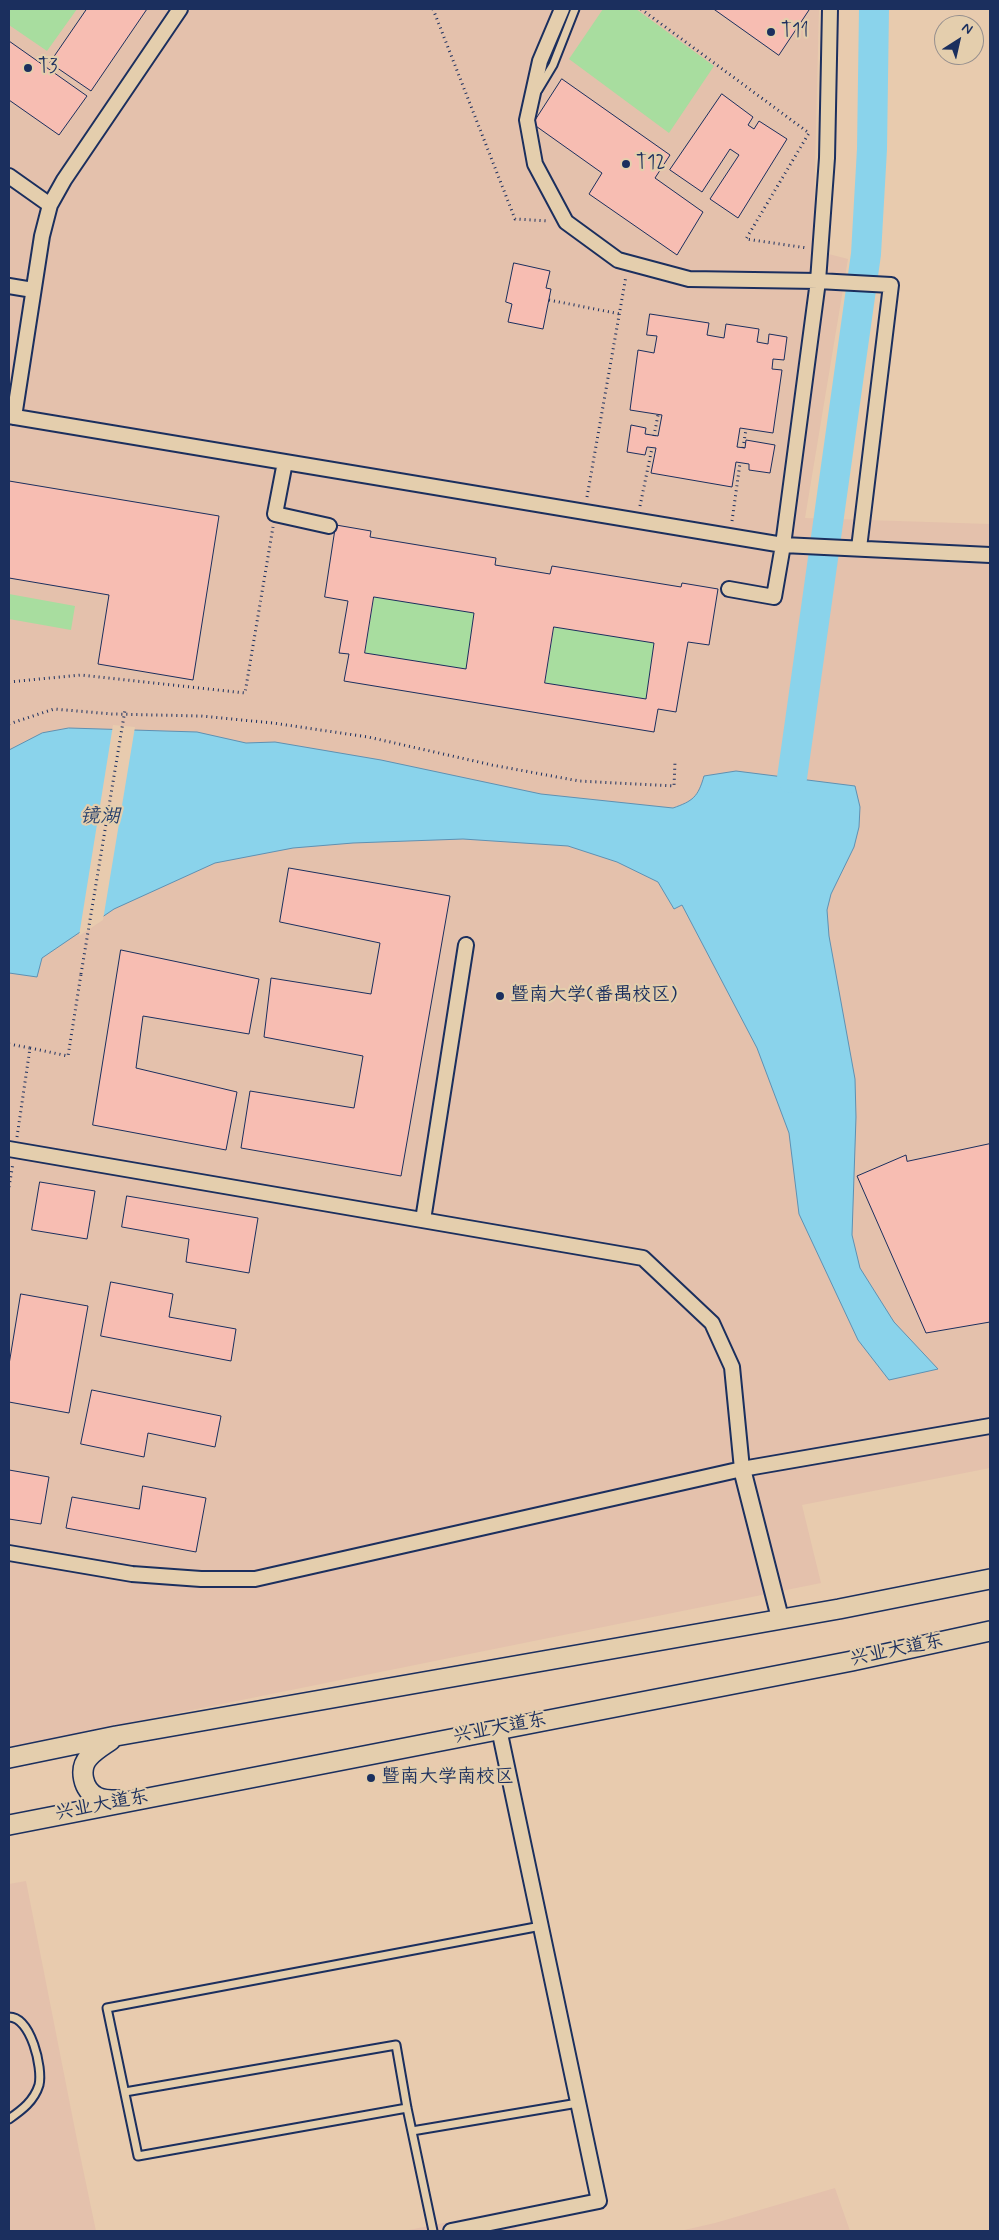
<!DOCTYPE html>
<meta charset="utf-8">
<style>
body{margin:0}
#map{position:relative;width:999px;height:2240px;overflow:hidden;background:#e8cbae;font-family:Mynerve,sans-serif}
canvas{display:block}
.frame{position:absolute;inset:0;border:10px solid #1b2f5e;pointer-events:none}
.north{position:absolute;left:934px;top:15px;width:50px;height:50px;box-sizing:border-box;background:#e4cead;border:1px solid #948e8d;border-radius:50%;rotate:35deg;font-size:14px;font-weight:700;line-height:20px;text-align:center;color:#1b2f5e}
.north::after{content:'';display:block;margin:auto;width:18px;height:22px;background:#1b2f5e;clip-path:polygon(50% 0,100% 100%,50% 72%,0 100%)}
</style>
<div id="map">
<canvas width="999" height="2240"></canvas>
<div class="frame"></div>
<div class="north">N</div>
</div>
<script>
const ctx = document.querySelector('canvas').getContext('2d');
ctx.lineJoin = 'round';
function fill(path, color) { ctx.fillStyle = color; ctx.fill(path, 'evenodd'); }
function strokePath(path, color, width, dash) { ctx.strokeStyle = color; ctx.lineWidth = width; ctx.lineCap = dash ? 'butt' : 'round'; ctx.setLineDash(dash || []); ctx.stroke(path); }
function drawText(font, color, halo, rows, align = 'center') {
  ctx.font = font + ' Mynerve,"LXGW WenKai TC",sans-serif'; ctx.lineWidth = 4.5; ctx.setLineDash([]); ctx.textBaseline = 'middle'; ctx.strokeStyle = halo; ctx.fillStyle = color; for (const [text, x, y, turn = 0] of rows) {
    ctx.save(); ctx.translate(x, y); ctx.rotate((+turn || 0) * Math.PI / 180); ctx.textAlign = isNaN(turn) ? turn : align; if (halo) ctx.strokeText(text, 0, 0); ctx.fillText(text, 0, 0); ctx.restore();
  }
}
fill(new Path2D(`
 M9,9H819L813,250L848,259L805,518L990,524V1468L802,1505L821,1583L9,1747Z
 M26,1881L79,2150L96,2231H9V1884Z
 M835,2188L850,2231H680L715,2223Z
 M512,2209L517,2231H404Z`), '#e4c1ac');
fill(new Path2D(`
 M9,9H77L47,51L9,25Z
 M603,9H636L714,66L669,133L569,59Z
 M9,594L75,606L71,630L9,619Z
 M374,597L474,613L466,669L365,653Z
 M554,627L654,643L646,699L545,683Z`), '#a8dd9f');
const water = new Path2D(`
 M69,728L197,732L246,743L275,742L381,760L541,794L673,808C693,801 698,797 704,776L736,771L855,786L860,807L859,827L854,847L831,894L827,910L829,936L855,1079L856,1117L852,1235L860,1268L894,1322L938,1369L889,1380L858,1340L799,1214L789,1133L757,1048L682,905L674,909L658,882L617,862L568,846L463,839L353,843L293,848L215,863L114,909L42,958L37,977L9,973V750L42,733Z`);
fill(water, '#8ad3eb');
strokePath(water, '#5e91b3', 1);
fill(new Path2D(`
 M113,725L135,727L103,920L79,936Z`), '#e8cbae');
strokePath(new Path2D(`
 M792,778L866,254L872,149L874,9`), '#8ad3eb', 30);
const building = new Path2D(`
 M87,9H147L91,91L50,63Z
 M714,9H808L809,10L779,55Z
 M9,41L87,96L59,135L9,100Z
 M562,79L670,155L655,178L703,212L677,255L589,194L602,173L533,124Z
 M722,94L753,117L748,125L754,129L759,121L787,139L738,218L710,199L739,155L730,149L702,192L670,170Z
 M514,263L550,271L546,288L551,289L543,329L508,322L512,304L506,302Z
 M650,314L709,323L707,335L724,338L726,324L759,329L757,342L768,344L769,334L787,337L784,360L773,359L772,369L782,370L773,433L740,428L737,447L745,448L746,440L775,445L770,473L749,470V464L736,462L732,487L651,473L656,448L647,447L645,455L627,452L631,425L646,428L645,434L658,436L662,415L630,410L638,350L654,353L657,336L647,335Z
 M9,481L219,516L193,680L98,664L109,595L9,578Z
 M336,525L371,531L370,537L496,558L495,565L550,574L552,566L681,587L682,583L718,589L709,645L688,642L676,712L658,709L654,732L344,681L349,654L339,653L348,601L325,597ZM374,597L474,613L466,669L365,653ZM554,627L654,643L646,699L545,683Z
 M289,868L450,896L401,1176L241,1148L250,1091L354,1108L363,1056L264,1037L271,978L371,994L380,943L280,922Z
 M121,950L259,979L249,1034L143,1016L136,1068L237,1092L226,1150L93,1125Z
 M990,1144V1322L926,1333L857,1176L906,1155L907,1161Z
 M40,1182L95,1191L87,1239L32,1230Z
 M127,1196L258,1218L249,1273L186,1262L189,1239L122,1227Z
 M111,1282L173,1294L169,1317L236,1329L231,1361L101,1336Z
 M21,1294L88,1306L69,1413L9,1402V1365Z
 M92,1390L221,1416L215,1447L148,1433L144,1457L81,1444Z
 M9,1470L49,1477L41,1524L9,1519Z
 M143,1486L206,1498L196,1552L66,1528L72,1497L139,1509Z`);
fill(building, '#f7bdb2');
strokePath(building, '#1b2f5e', 1);
const service = new Path2D(`
 M538,90L553,65L575,9
 M9,2017C31,2017 43,2068 39,2085C34,2101 22,2110 9,2119
 M125,2092L396,2045L407,2108L433,2231
 M407,2108L138,2156L107,2008L541,1926
 M412,2131L578,2103`);
const minor = new Path2D(`
 M562,9L540,61L527,120L535,164L566,222L618,260L689,279L818,281L891,285L859,548
 M9,176L50,205
 M9,286L33,290
 M9,416L783,545L990,555
 M14,417L42,236L50,205L64,180L180,9
 M285,462L275,514L329,526
 M729,589L774,597L783,545L818,281L827,158L830,9
 M9,1149L643,1258L712,1323L732,1367L742,1469
 M423,1220L466,945
 M9,1553L132,1574L201,1579H255L742,1469L990,1426
 M451,2231L599,2201L499,1729`);
const tertiary = new Path2D(`
 M742,1469L780,1618`);
const secondary = new Path2D(`
 M111,1740C104,1745 95,1750 89,1757C78,1769 83,1790 97,1797C103,1800 110,1800 117,1800
 M9,1758L116,1736L839,1609L990,1579
 M9,1825L852,1661L990,1631`);
strokePath(service, '#1b2f5e', 11);
strokePath(minor, '#1b2f5e', 18);
strokePath(tertiary, '#1b2f5e', 20);
strokePath(secondary, '#1b2f5e', 22);
strokePath(new Path2D(`
 M433,9L515,219L549,221
 M641,9L809,133L746,239L807,248
 M549,300L620,314
 M654,436L658,415
 M743,448L746,429
 M587,497L626,276
 M640,506L652,448
 M732,521L740,463
 M9,682L81,675L245,693L273,527
 M9,724L54,709L112,714L201,716L273,723L368,737L492,765L579,781L674,786L675,762
 M9,1044L30,1048
 M17,1137L30,1048L68,1056L81,974
 M9,1187L13,1163`), '#1b2f5e', 3, [1, 4]);
strokePath(service, '#e4cead', 7);
strokePath(minor, '#e4cead', 14);
strokePath(tertiary, '#e4cead', 16);
strokePath(secondary, '#e4cead', 19);
strokePath(new Path2D(`
 M81,974L125,710`), '#1b2f5e', 3, [1, 4]);
for (const [x, y, r, color] of [
 [771,32,5,"#1b2f5e"],
 [28,68,5,"#1b2f5e"],
 [626,164,5,"#1b2f5e"],
 [500,996,5,"#1b2f5e"],
 [371,1778,5,"#1b2f5e"]
]) { const dot = new Path2D(); dot.arc(x, y, r, 0, 2 * Math.PI); ctx.fillStyle = color; ctx.fill(dot); strokePath(dot, '#e4cead', 2); }
drawText('19px', '#1b2f5e', '#e4cead', [
 ["T11",781,32],
 ["T3",38,68],
 ["T12",636,164],
 ["暨南大学(番禺校区)",510,996],
 ["暨南大学南校区",381,1778]
], 'left');
drawText('19px', '#1b2f5e', '#e4cead', [
 ["兴业大道东",897,1651,-12],
 ["兴业大道东",500,1729,-11],
 ["兴业大道东",102,1806,-11]
]);
drawText('italic 20px', '#263f6c', '#e4cead', [
 ["镜湖",100,818]
]);
</script>
